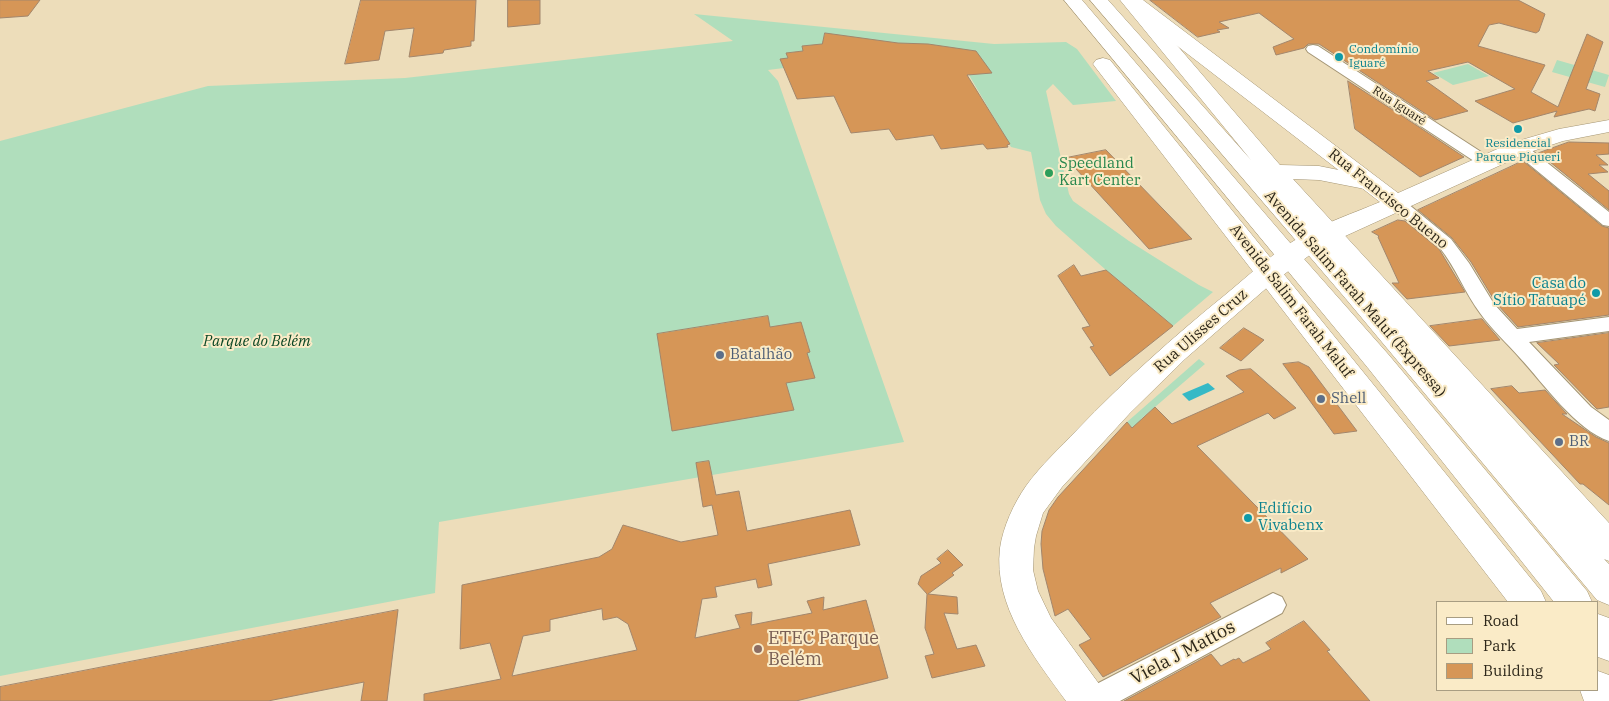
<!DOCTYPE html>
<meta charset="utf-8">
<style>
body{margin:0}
#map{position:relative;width:1609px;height:701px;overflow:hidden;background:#edddba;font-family:"IBM Plex Serif",serif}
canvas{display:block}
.legend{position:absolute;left:1436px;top:601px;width:162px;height:90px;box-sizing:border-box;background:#faebc7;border:1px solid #a89d82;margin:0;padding:6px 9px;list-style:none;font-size:15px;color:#2d271a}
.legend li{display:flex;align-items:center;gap:10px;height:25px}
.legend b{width:25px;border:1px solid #a89d82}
</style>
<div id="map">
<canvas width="1609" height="701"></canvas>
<ul class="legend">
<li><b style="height:6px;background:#fff"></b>Road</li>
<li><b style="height:14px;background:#b0debc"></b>Park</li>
<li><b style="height:14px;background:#d69657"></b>Building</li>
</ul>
</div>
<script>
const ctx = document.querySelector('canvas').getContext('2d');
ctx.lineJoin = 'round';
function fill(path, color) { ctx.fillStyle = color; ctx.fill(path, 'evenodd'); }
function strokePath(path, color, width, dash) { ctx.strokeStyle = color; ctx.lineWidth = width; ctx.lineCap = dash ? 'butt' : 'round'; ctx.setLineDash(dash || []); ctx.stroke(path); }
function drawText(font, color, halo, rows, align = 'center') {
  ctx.font = font + ' "IBM Plex Serif",serif'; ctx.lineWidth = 4; ctx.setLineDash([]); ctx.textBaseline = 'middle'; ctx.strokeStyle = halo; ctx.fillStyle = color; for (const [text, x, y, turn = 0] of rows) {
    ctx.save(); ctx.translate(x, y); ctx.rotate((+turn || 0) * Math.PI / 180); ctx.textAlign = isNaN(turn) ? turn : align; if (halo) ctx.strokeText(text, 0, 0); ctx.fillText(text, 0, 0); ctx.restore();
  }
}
fill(new Path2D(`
 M694,14L994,44L1066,42L1077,49L1116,101L1073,105L1053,84L1046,91L1069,194L1073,201L1129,241L1199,285L1213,292L1173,326L1106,270L1056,226L1046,214L1040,200L1031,152L1011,147L969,75L963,70L834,48L787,53L788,58L784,68L768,70L778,81L904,442L439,522L435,593L0,676V141L208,86L405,78L733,41Z
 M1557,60L1609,75L1605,87L1552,72Z
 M1468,64L1489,76L1453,85L1433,73Z
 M1199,359L1205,364L1141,419L1149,431L1138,435L1127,422Z`), '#b0debc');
fill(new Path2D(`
 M1208,383L1215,389L1189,401L1182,394Z`), '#36b9c6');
const building = new Path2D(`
 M0,0H40L28,16L0,18Z
 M361,0H476L474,41H471V46L444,50L443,53L409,57L414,28L385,31L379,60L345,64Z
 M508,0H540V24L508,27Z
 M1150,0H1518L1545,14L1539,31L1536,33L1499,23L1489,25L1478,46L1545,65L1531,92L1558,107L1587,34L1603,42L1586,89L1600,94L1595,111L1589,109L1554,117L1557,111L1513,123L1475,101L1515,89L1468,62L1428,71L1439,78L1426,81L1468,111L1435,120L1319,44H1308L1304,48L1276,55L1273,47L1294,39L1259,13L1219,22L1229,28L1217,30L1220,32L1198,37Z
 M825,33L898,43L928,44L976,51L992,73L967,75L1010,144L1007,145L1008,147L987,149L983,144L941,149L933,135L896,140L889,129L851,133L834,96L797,99L780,59L788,58L786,53L803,51L802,46L822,44Z
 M1348,81L1416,125L1464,157L1420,177L1355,129Z
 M1569,142L1609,143V154L1596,155L1608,165H1599L1608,172L1588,174L1609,191V210L1539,153Z
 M1106,150L1192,239L1149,249L1066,158Z
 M1523,161L1602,226L1609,228V315L1518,327L1496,303L1471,262L1452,238L1418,210Z
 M1398,220L1405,221L1439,249L1465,292L1407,299L1392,283H1399L1378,237L1379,236L1372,232Z
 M1074,265L1081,276L1106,270L1173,326L1110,376L1090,347L1094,346L1082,328L1090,326L1058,276Z
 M768,316L770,327L801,322L810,352L807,353L815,378L786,383L794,410L672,431L657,334Z
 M1482,319L1500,340L1449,346L1430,326Z
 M1244,328L1264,340L1241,361L1220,348Z
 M1609,333V407L1597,409L1554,365L1559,364L1537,343Z
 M1299,362L1309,367L1357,431L1334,434L1283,364Z
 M1251,369L1296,408L1274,419L1268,413L1197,446L1308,559L1281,573V568L1210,603L1221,617L1103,677L1079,645L1091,639L1068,609L1055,616L1043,569L1041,544L1042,531L1049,510L1058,497L1127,422L1132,428L1155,407L1172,424L1244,392L1226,376L1239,370Z
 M1512,386L1519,393L1545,390L1567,414H1562L1596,437L1609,443V505L1583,484H1580L1491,389Z
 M709,461L716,495L739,491L747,531L850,510L860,545L768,564L772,585L758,588L756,579L715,587L717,597L702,599L695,638L740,628L735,615L752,612L751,625L812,613L807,601L824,597L823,610L866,600L888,678L796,701H424V694L501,679L490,643L460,649L462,585L599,557L612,549L623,525L681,542L718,535L712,505L703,507L696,463ZM602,609L603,620L617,617L628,624L637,650L512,676L523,636L550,631V620Z
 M948,550L963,565L952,573L954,575L928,594L957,597L958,614L944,613L957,649L976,645L985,666L932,678L925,656L934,654L925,628L927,594L918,584L921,576L941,563L937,559Z
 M398,610L387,701H361L364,682L268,701H0V687Z
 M1304,621L1330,650L1327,651L1370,701H1124L1211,654L1221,666L1234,659L1235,660L1239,658L1243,663L1271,649L1266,643Z`);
fill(building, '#d69657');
strokePath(building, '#a2866c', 1);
const street = new Path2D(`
 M1313,45L1318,46L1492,159L1494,162L1492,165H1480L1308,52L1306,49L1308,46Z
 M1519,143L1525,145L1609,212V226L1603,225L1513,151L1511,148L1513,145Z
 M1396,198L1402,199L1451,239L1469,263L1494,304L1517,329L1609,317V331L1529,342L1591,407L1609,420V441C1576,430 1544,384 1520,358C1507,343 1492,330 1480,313C1465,293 1456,268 1440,248C1426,233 1406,220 1390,207L1388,203L1390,199Z
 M1273,593L1282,597L1286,605L1282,613L1120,701H1079L1083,691Z`);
const secondary = new Path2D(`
 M1123,0H1143L1398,193L1511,143L1559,129L1609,120V132L1563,141L1527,153L1319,248L1270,285L1185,359L1130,413L1062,487L1043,513L1036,536L1034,548L1033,570L1038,591L1051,618L1102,688L1108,701H1066C1034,657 993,606 1000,548C1003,527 1014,503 1026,486C1041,465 1060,448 1077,430C1124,381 1173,337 1225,295C1249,275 1273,253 1300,237C1324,223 1354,213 1380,202L1176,45Z`);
const highway = new Path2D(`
 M1064,0H1082L1297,251L1388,354L1587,591L1592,602H1554L1368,368Z
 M1090,0H1108L1251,160L1120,0H1138L1280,165L1319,166L1378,178L1381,183L1378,188L1370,190L1319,180L1293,179L1609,523V561L1604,559L1609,564V605L1597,600L1346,299Z
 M1103,58L1110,60L1541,591L1546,602H1508L1096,68L1093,64L1096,60Z
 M1598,614L1609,618V661L1598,657Z
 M1598,671L1609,675V701H1584L1580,690H1598Z`);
strokePath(street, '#a49574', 2);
strokePath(secondary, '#a49574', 1);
strokePath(highway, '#a49574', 1);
fill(street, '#fff');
fill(secondary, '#fff');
fill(highway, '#fff');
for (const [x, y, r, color] of [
 [1339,57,5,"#0f9aa8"],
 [1518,129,5,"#0f9aa8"],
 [1049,173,5,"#2e9e5b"],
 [1596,293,5,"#0f9aa8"],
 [720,355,5,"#5c6f8a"],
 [1321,399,5,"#5c6f8a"],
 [1559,442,5,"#5c6f8a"],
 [1248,518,5,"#0f9aa8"],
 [758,649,5,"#8d6e63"]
]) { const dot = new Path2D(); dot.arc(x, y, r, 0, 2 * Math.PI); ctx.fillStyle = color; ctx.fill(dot); strokePath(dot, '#faebc7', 2); }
drawText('12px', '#0d838f', '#faebc7', [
 ["Condomínio",1349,50],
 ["Iguaré",1349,64],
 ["Residencial",1518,144,"center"],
 ["Parque Piqueri",1518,158,"center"]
], 'left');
drawText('12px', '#2d271a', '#faebc7', [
 ["Rua Iguaré",1399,106,33]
]);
drawText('15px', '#27864d', '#faebc7', [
 ["Speedland",1059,164],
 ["Kart Center",1059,181]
], 'left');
drawText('15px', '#2d271a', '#faebc7', [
 ["Rua Francisco Bueno",1388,199,39],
 ["Avenida Salim Farah Maluf (Expressa)",1355,294,49],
 ["Avenida Salim Farah Maluf",1291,301,52],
 ["Rua Ulisses Cruz",1201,331,-41]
]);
drawText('15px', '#0d838f', '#faebc7', [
 ["Casa do",1586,284],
 ["Sítio Tatuapé",1586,301],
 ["Edifício",1258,509,"left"],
 ["Vivabenx",1258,526,"left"]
], 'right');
drawText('italic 15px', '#0b4725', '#faebc7', [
 ["Parque do Belém",257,342]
]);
drawText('15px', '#4e5e75', '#faebc7', [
 ["Batalhão",730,355],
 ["Shell",1331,399],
 ["BR",1569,442]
], 'left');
drawText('18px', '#785e54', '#faebc7', [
 ["ETEC Parque",768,639],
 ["Belém",768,660]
], 'left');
drawText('18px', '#2d271a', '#faebc7', [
 ["Viela J Mattos",1183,653,-28]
]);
</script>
